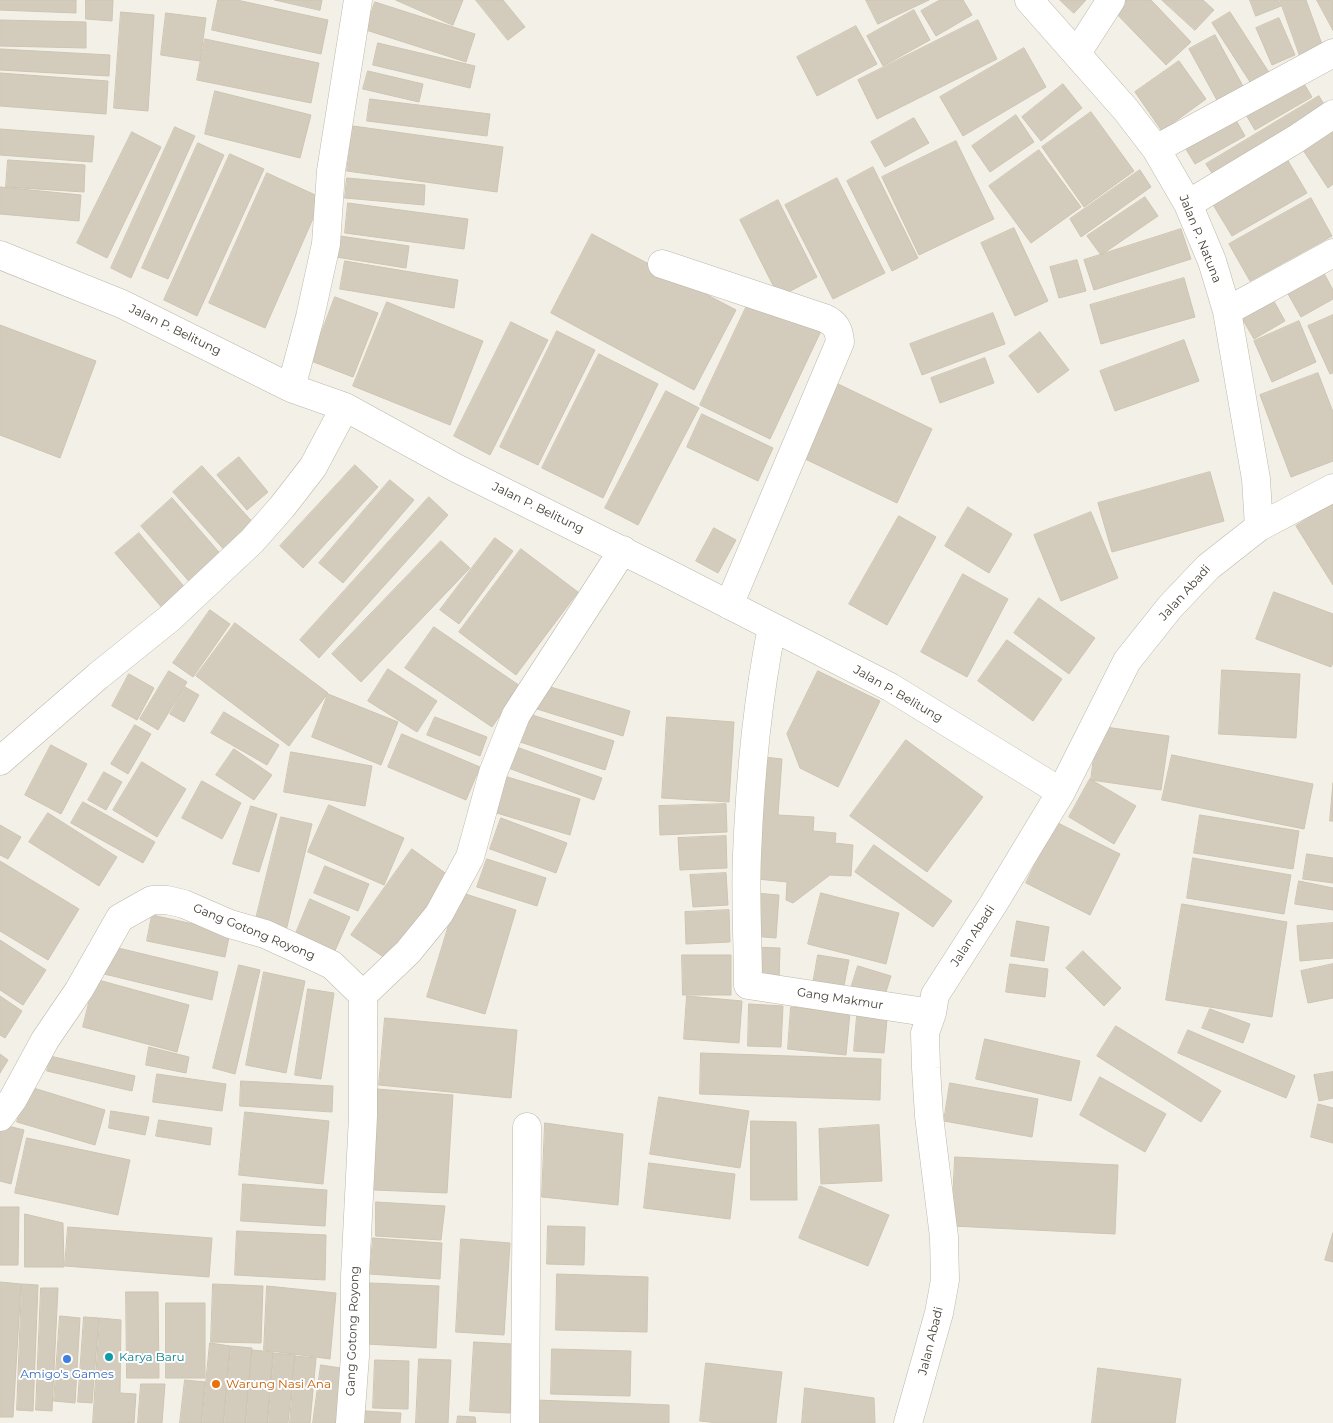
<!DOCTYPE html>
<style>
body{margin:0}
canvas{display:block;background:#f3f0e7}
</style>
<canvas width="1333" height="1423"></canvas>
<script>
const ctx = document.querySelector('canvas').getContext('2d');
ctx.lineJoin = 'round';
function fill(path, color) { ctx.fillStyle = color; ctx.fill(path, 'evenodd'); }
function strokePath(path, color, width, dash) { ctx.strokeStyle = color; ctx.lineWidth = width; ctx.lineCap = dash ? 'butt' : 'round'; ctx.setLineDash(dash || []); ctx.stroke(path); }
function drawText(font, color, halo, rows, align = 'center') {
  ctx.font = font + ' Montserrat,sans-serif'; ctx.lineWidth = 4; ctx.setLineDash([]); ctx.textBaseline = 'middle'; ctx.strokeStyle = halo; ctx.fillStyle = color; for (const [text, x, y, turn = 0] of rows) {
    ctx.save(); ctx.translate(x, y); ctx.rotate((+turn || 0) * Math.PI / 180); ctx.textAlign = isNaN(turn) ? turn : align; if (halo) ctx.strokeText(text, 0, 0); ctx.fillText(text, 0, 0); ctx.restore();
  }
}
const building = new Path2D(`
 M0,0H76V13L0,10Z
 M86,0H113L112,21L86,19Z
 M218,0H237L328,20L321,54L212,30Z
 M275,0H322L320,10Z
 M396,0H463L453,25Z
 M476,0H503L525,27L508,40Z
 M866,0H929L878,24Z
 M940,0H963L972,15L936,36L921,11Z
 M1060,0H1086L1074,13Z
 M1116,0H1151L1191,42L1166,65L1109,6Z
 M1162,0H1203L1214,10L1195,30Z
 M1250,0H1278L1281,6L1256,16Z
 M1280,0H1306L1323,47L1300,56Z
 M1317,0H1332L1333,2V30Z
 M375,2L475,34L466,62L366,30Z
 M914,10L930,40L883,66L867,36Z
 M121,12L154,15L148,111L114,108Z
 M1230,12L1270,74L1252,85L1212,23Z
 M166,13L206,18L200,61L161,55Z
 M1279,18L1295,55L1272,65L1256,28Z
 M0,20L86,22V48L0,46Z
 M978,20L997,59L877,119L858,80Z
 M856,26L877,64L817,96L797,57Z
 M1215,35L1244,88L1218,102L1189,49Z
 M205,39L319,63L311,103L197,80Z
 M378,43L475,66L470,88L373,65Z
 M1024,48L1046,87L963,136L940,97Z
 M0,49L110,55L109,76L0,70Z
 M1179,61L1206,99L1162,131L1135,92Z
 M368,71L423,84L419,102L363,89Z
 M0,73L108,81L106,114L0,106Z
 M1300,77L1312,97L1255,130L1243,110Z
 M1063,84L1082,108L1041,141L1022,117Z
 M215,91L311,115L300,158L205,134Z
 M1319,96L1330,114L1217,181L1206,164Z
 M370,99L490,114L487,136L367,121Z
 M1091,112L1134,171L1084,207L1042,147Z
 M1232,113L1245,136L1195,164L1181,141Z
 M1016,115L1034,142L990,172L972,146Z
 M914,118L929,143L885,167L871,142Z
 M353,126L503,147L497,192L347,171Z
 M175,127L195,136L131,278L111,268Z
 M0,129L94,136L92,162L0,155Z
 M1333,130V184L1328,188L1303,150Z
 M132,132L161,147L107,258L77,243Z
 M956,141L994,219L919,255L882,177Z
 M198,143L224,155L168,279L142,268Z
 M1039,150L1081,207L1031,243L989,186Z
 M230,154L264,169L197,316L164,300Z
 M1284,154L1307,193L1232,236L1209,198Z
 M8,160L85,165L84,192L6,187Z
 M873,167L918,258L892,271L847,181Z
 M1140,170L1151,187L1081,237L1070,219Z
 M267,173L322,198L265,328L209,303Z
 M347,178L425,185L424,205L345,198Z
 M837,178L885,273L833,299L785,205Z
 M0,187L81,195L79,221L0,214Z
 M1145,197L1158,216L1101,255L1087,236Z
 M1311,198L1332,236L1250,281L1229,244Z
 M778,200L817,277L779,297L740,220Z
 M348,203L468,219L464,249L345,233Z
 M1014,228L1048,301L1015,316L981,243Z
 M1181,229L1191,259L1094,290L1084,260Z
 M592,234L736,310L694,390L551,313Z
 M340,236L409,246L406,268L336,257Z
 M1077,260L1086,291L1059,298L1050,267Z
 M345,261L458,280L454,308L340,289Z
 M1319,264L1333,290V299L1301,317L1283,285Z
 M1184,278L1195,317L1101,344L1090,305Z
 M1271,296L1285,321L1254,339L1240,315Z
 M335,297L378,313L353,377L311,361Z
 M751,297L821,331L770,439L700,405Z
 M387,302L483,341L450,425L353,386Z
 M993,313L1005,344L922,375L910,344Z
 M1333,315V373L1330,374L1308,326Z
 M1299,321L1316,362L1272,382L1254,341Z
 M511,322L548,340L490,455L454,436Z
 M0,325L96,361L60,458L0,435Z
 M557,331L595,350L538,465L500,447Z
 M1040,332L1069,370L1038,393L1009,356Z
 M1184,340L1199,381L1115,411L1100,371Z
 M599,354L658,384L603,498L542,468Z
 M985,358L994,383L940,403L931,378Z
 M1318,373L1333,412V461L1291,477L1260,395Z
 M836,383L932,429L897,503L801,457Z
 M666,391L699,408L638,525L605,508Z
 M702,414L773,448L758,481L687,447Z
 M239,457L268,492L247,510L217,475Z
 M355,465L378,487L303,568L280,546Z
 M202,466L257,527L227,553L173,492Z
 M1210,472L1224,521L1112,552L1098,503Z
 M390,480L414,500L343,583L319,563Z
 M429,497L448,515L319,658L300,640Z
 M172,498L224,558L193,586L141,526Z
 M1333,502V585L1296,526Z
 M968,507L1012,534L989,573L945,546Z
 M1091,512L1118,578L1061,601L1034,535Z
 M899,516L936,537L887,625L849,604Z
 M714,528L736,540L718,573L696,561Z
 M139,533L187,590L164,610L115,553Z
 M495,538L513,551L459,624L440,610Z
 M441,541L470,568L361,682L332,654Z
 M521,549L578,592L516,675L459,632Z
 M963,574L1008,599L967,677L921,652Z
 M1274,592L1333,614V663L1331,667L1256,639Z
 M1039,598L1095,638L1069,674L1014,633Z
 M210,610L230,624L193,677L173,663Z
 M235,623L328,693L289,746L196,676Z
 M434,627L520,686L492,727L405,668Z
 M1007,640L1062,679L1033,721L978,681Z
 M388,669L437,701L417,732L368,701Z
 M1222,670L1300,674L1296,738L1219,734Z
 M169,671L187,682L158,730L140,719Z
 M818,671L880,701L838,787L800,768L787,734Z
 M129,674L154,688L137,720L112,706Z
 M544,685L630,711L623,736L537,709Z
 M185,687L199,695L184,722L170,714Z
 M328,694L398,722L381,765L312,737Z
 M224,712L279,745L267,765L211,733Z
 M526,713L614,741L605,770L517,741Z
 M435,717L487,737L480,756L427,735Z
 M667,717L734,722L729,802L662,798Z
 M135,725L151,734L128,774L111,764Z
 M1098,726L1169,736L1161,790L1091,780Z
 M402,734L480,767L466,800L388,767Z
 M906,740L983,797L927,872L850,816Z
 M51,745L87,764L61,814L25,795Z
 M511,745L602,778L594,800L503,766Z
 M234,749L272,775L254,800L216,775Z
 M291,752L372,766L365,806L284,792Z
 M1172,755L1313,784L1304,829L1162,800Z
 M765,757L782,759L778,815L814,817L813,831L836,833L835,843L853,845L851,876L830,875L793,903L786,900L787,882L757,879Z
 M142,762L186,789L157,837L113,810Z
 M104,772L122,782L106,810L88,800Z
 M501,775L580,799L570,835L490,811Z
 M1090,779L1136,806L1114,844L1069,817Z
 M202,781L241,803L222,839L182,818Z
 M1333,783V821H1330Z
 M83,802L155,842L143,863L71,823Z
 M726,804L727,832L660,835L659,806Z
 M329,805L404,838L384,885L308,852Z
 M251,806L277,814L259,872L233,864Z
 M48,813L117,857L99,886L29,842Z
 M1200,815L1299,831L1293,869L1194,853Z
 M281,817L312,824L285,935L254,927Z
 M501,818L567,843L556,873L490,849Z
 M1056,822L1120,854L1090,915L1026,883Z
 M0,825L21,837L8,859L0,855Z
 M726,836L727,868L680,870L678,838Z
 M874,845L952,901L933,927L855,872Z
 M412,849L448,875L388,960L351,935Z
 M1307,854L1333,858V883L1303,879Z
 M1193,858L1291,875L1284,914L1187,898Z
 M487,859L546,878L537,906L477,887Z
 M0,861L79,909L48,960L0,931Z
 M325,866L369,884L358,911L314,893Z
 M726,873L728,905L693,907L690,875Z
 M1299,881L1333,888V910L1295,904Z
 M459,892L516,910L485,1014L427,997Z
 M755,893L779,895L776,938L752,936Z
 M821,893L899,913L886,964L808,944Z
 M310,899L350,917L333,955L294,938Z
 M1182,904L1287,922L1272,1017L1166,1000Z
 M729,910L730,942L686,944L685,912Z
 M152,915L230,932L225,957L147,941Z
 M1017,921L1049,927L1044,961L1011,956Z
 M1333,923V958L1300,961L1297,926Z
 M0,940L46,970L23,1005L0,990Z
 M110,946L218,972L212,1000L104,974Z
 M753,947L780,948L779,983L752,982Z
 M1083,951L1121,988L1104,1006L1066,968Z
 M682,955H731V995H683Z
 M818,955L849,960L843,991L813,984Z
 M1010,964L1048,969L1045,997L1006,992Z
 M1333,964V998L1308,1003L1301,971Z
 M239,965L260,970L235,1074L213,1068Z
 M858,966L891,976L884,998L851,988Z
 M264,972L305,981L286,1073L246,1065Z
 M95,979L189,1005L177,1052L83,1027Z
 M308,989L334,993L321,1079L295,1075Z
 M0,996L22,1011L5,1038L0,1035Z
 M687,996L742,1001L739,1043L684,1039Z
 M749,1004L783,1006L781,1047L748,1046Z
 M791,1007L850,1013L846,1055L788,1049Z
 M1210,1009L1250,1024L1243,1043L1202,1028Z
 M857,1016L887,1019L884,1053L854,1051Z
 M385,1018L517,1030L511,1098L379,1085Z
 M1116,1026L1221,1091L1201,1122L1097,1056Z
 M1188,1030L1295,1076L1286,1098L1178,1053Z
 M985,1039L1080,1061L1071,1101L976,1079Z
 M149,1047L189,1057L186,1073L146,1065Z
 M701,1053L881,1059L880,1100L700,1094Z
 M0,1054L8,1060L0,1073Z
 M50,1056L135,1076L132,1091L47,1071Z
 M1333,1072V1098L1319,1101L1314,1075Z
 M157,1074L226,1084L222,1111L153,1102Z
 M1100,1077L1166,1114L1145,1152L1080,1115Z
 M241,1081L333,1086L332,1112L240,1106Z
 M950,1083L1038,1099L1032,1137L944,1121Z
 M27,1086L105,1110L95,1145L17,1122Z
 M377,1089L453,1095L447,1193L374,1190Z
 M659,1097L749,1111L740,1168L650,1154Z
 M1318,1104L1333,1108V1143L1311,1137Z
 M111,1111L149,1117L145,1135L109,1128Z
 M245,1112L329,1121L323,1184L239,1175Z
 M159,1120L212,1128L210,1145L156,1136Z
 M751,1121L796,1122L797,1200H751Z
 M545,1123L623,1134L618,1205L542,1197Z
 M0,1124L24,1130L11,1184L0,1181Z
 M879,1125L882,1181L821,1184L819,1129Z
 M27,1138L130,1160L118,1215L15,1193Z
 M955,1157L1118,1165L1115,1234L952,1226Z
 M649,1163L735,1174L730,1219L644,1208Z
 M243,1184L327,1190L325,1226L241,1221Z
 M820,1186L889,1215L868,1266L799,1238Z
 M376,1202L445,1206L441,1240L376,1236Z
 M0,1207H19L18,1265H0Z
 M25,1214L63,1223L64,1267H25Z
 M548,1226L585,1227L584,1265L547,1264Z
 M68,1227L212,1238L209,1277L65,1266Z
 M237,1231L326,1235L325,1280L235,1275Z
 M1333,1233V1262L1325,1260Z
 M373,1238L442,1243L440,1279L370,1274Z
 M461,1239L510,1243L504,1335L456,1332Z
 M557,1274L648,1277L647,1332L556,1330Z
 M0,1282L21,1284L13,1417H0Z
 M370,1283L439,1286L436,1348L367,1344Z
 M22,1284L38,1285L33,1411L17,1410Z
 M213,1284L263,1286L261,1343L211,1342Z
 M267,1286L336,1293L330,1359L264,1350Z
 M41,1288H58L52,1411L36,1410Z
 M126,1292H158L159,1378H127Z
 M166,1303H205V1378H166Z
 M60,1316L80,1318L75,1403L54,1401Z
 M84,1317L99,1318L92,1403L78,1402Z
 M100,1318L121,1320L120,1393L136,1394L134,1423H93Z
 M474,1342L513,1344L510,1413L470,1411Z
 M210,1343L230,1346L223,1423H202Z
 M231,1346L252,1348L245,1423H224Z
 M552,1349L631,1351L630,1396L551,1394Z
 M252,1350L273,1352L267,1423H246Z
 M274,1353L295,1355L288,1423H268Z
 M295,1356L316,1358L310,1423H290Z
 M419,1359L451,1360L448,1423H416Z
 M375,1360L409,1361L408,1409L373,1408Z
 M706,1363L782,1372L776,1423H719L700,1421Z
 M321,1365L347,1369L339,1423H313Z
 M1098,1368L1181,1379L1175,1423H1092Z
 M185,1380L205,1382L201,1423H180Z
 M141,1384H165L162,1423H138Z
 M805,1388L874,1398L875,1423H802Z
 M536,1400L669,1405V1423H536Z
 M366,1411L401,1413L400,1423H365Z
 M458,1416L475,1417L476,1423H457Z`);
fill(building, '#d3ccbd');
strokePath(building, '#cec4b1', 1);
const minor = new Path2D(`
 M1029,0L1126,110L1156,149L1188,204L1212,261L1227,311L1256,479L1259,527
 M1077,53L1111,0
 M1156,149L1333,53
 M1188,204L1296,139L1333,114
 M0,255L122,304L291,388L345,407L456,468L667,573L890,687L1061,792
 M662,264L824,318C836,323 839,330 840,342L729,605
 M1227,311L1333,253
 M291,388L310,317L326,244L331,171L358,0
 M772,627C757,702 750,778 747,855C745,898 748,942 748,985L932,1013
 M0,761L98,676L170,618L252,541L282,507L313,467L345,407
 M363,995L408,952L439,914L470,857L493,773L516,715L623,550
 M0,1117L13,1099L45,1040L79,990L120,918L152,900H167L184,904L230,924L265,934L300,950L332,965L363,995V1116L355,1276V1356L350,1423
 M525,1423L527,1127
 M908,1423L939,1313L945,1280L944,1237L929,1116L926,1068L925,1033L932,1013L935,995L994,903L1061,792L1127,661L1170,607L1208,567L1259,527L1333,488`);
strokePath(minor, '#bdb8aa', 29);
strokePath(minor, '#fff', 28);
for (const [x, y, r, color] of [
 [109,1357,5,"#0f9aa8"],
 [67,1359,5,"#3f7fe0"],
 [216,1384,5,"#e8710a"]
]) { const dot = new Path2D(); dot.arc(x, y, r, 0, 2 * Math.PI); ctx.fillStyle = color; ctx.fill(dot); strokePath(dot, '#fff', 2); }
drawText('12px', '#454036', '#fff', [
 ["Jalan P. Natuna",1200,239,68],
 ["Jalan P. Belitung",175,330,26],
 ["Jalan P. Belitung",538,508,26],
 ["Jalan Abadi",1185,593,-48],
 ["Jalan P. Belitung",898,694,30],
 ["Gang Gotong Royong",254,932,22],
 ["Jalan Abadi",973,936,-57],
 ["Gang Makmur",840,999,9],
 ["Gang Gotong Royong",353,1331,-88],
 ["Jalan Abadi",931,1341,-76]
]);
drawText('12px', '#0d838f', '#fff', [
 ["Karya Baru",119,1357]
], 'left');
drawText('12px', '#366cbe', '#fff', [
 ["Amigo's Games",67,1374]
]);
drawText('12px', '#c56008', '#fff', [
 ["Warung Nasi Ana",226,1384]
], 'left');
</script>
